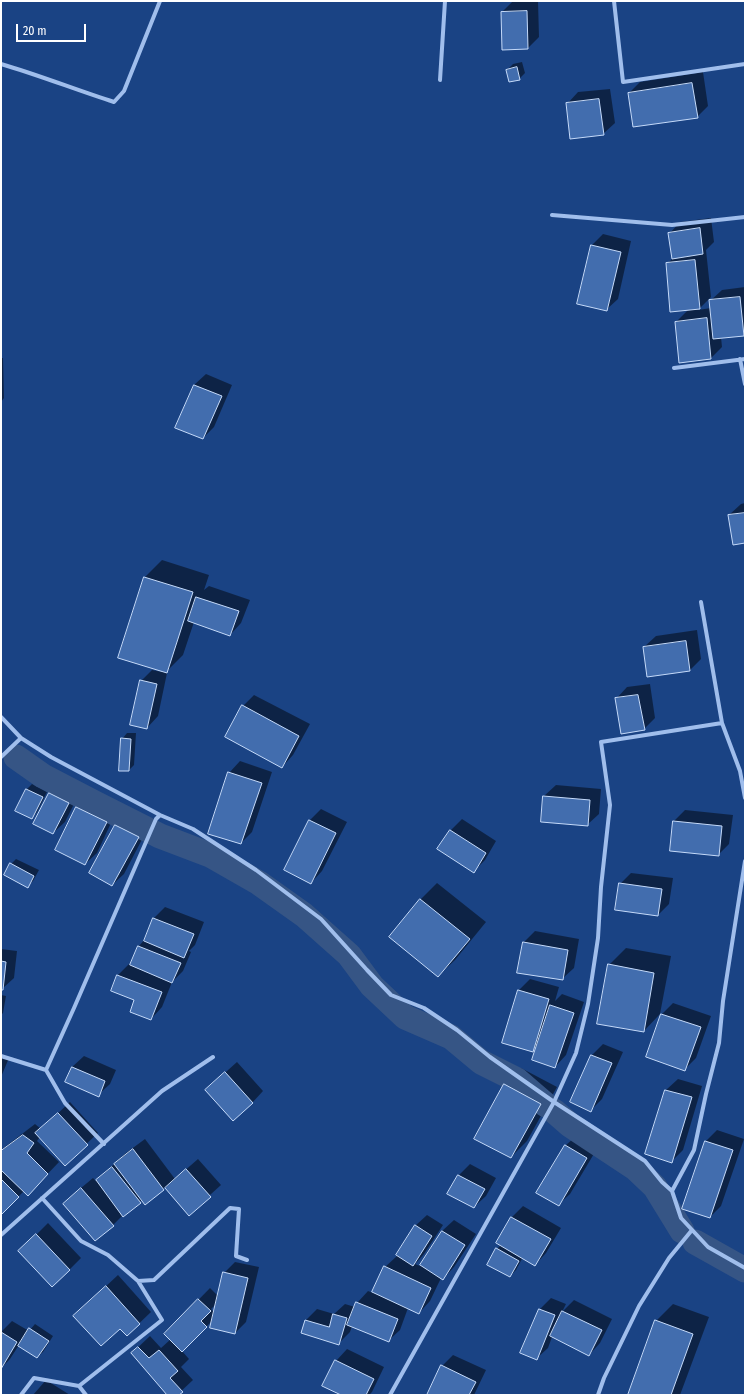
<!DOCTYPE html>
<style>
body{margin:0}
#map{position:relative;width:746px;height:1396px;overflow:hidden;background:#1a4384;font-family:"Fira Sans Condensed",sans-serif}
canvas{display:block}
.frame{position:absolute;inset:0;border:2px solid #fff;pointer-events:none}
.scale{position:absolute;left:16px;top:24px;width:70px;height:18px;box-sizing:border-box;border:2px solid #fff;border-top:0;padding-left:5px;font-size:12px;line-height:14px;white-space:nowrap;color:#fff;-webkit-text-stroke:3px #1a4384;paint-order:stroke}
</style>
<div id="map">
<canvas width="746" height="1396"></canvas>
<div class="frame"></div>
<div class="scale">20 m</div>
</div>
<script>
const ctx = document.querySelector('canvas').getContext('2d');
ctx.lineJoin = 'round';
function fill(path, color) { ctx.fillStyle = color; ctx.fill(path, 'evenodd'); }
function strokePath(path, color, width, dash) { ctx.strokeStyle = color; ctx.lineWidth = width; ctx.lineCap = dash ? 'butt' : 'round'; ctx.setLineDash(dash || []); ctx.stroke(path); }
fill(new Path2D(`
 M513,1H538L539,37L528,48L502,12Z
 M522,62L525,73L519,79L507,70L513,64Z
 M703,72L708,106L697,117L629,93L640,82Z
 M610,89L615,123L603,134L567,104L578,92Z
 M711,218L714,242L706,250L711,297L698,310L711,308L710,301L722,290L745,287V334L721,337L722,347L711,358L680,362L676,322L689,309L667,264L673,258L669,234L680,222Z
 M603,234L631,241L618,299L606,310L592,245Z
 M1,358H3L4,398L1,402Z
 M206,374L232,385L214,427L203,438L177,427L194,385Z
 M745,503V542L729,515L741,504Z
 M162,560L209,575L204,590L209,586L250,600L241,623L230,635L194,622L183,655L166,672L167,673L158,716L147,728L141,681L152,670L162,672V670L120,657L145,577Z
 M697,630L701,659L689,671L644,647L656,636Z
 M650,684L655,718L644,729L616,699L627,687Z
 M254,695L310,724L293,755L282,767L243,706Z
 M127,733H136L134,765L129,770L122,739Z
 M240,761L272,772L252,832L241,843L229,773Z
 M61,783L80,792L65,822L53,833L50,794Z
 M32,784L47,792L37,812L32,818L26,790Z
 M556,785L601,789L599,814L587,825L544,796Z
 M88,796L117,810L97,853L85,864L77,808Z
 M321,809L347,822L322,871L311,883L285,869L310,820Z
 M685,810L733,815L729,844L718,855L671,850L674,821Z
 M127,814L149,826L124,874L112,885L90,873L116,825Z
 M462,819L496,841L485,860L474,871L450,831Z
 M16,859L39,870L33,881L27,886L11,864Z
 M631,873L673,878L669,904L658,915L620,884Z
 M437,883L486,922L455,960L438,976L390,937L421,899Z
 M165,907L204,922L195,945L189,951L191,952L183,971L172,982L162,1007L151,1019L118,975L129,964L131,965L139,946L145,939L154,918Z
 M535,931L579,939L574,968L562,979L524,942Z
 M626,948L671,956L660,1014L644,1031L609,965Z
 M1,949L17,951L14,978L2,989H1Z
 M530,979L559,987L555,1001L562,994L584,1002L566,1055L555,1067L538,1045L532,1050L503,1042L519,990Z
 M1,995L6,996L3,1013L1,1015Z
 M673,1003L711,1016L696,1058L685,1069L662,1014Z
 M603,1044L623,1052L602,1099L591,1110L592,1055Z
 M1,1055L9,1058L1,1077Z
 M84,1056L116,1070L110,1084L98,1095L66,1081L72,1067Z
 M237,1062L263,1091L252,1103L218,1079Z
 M521,1068L557,1087L527,1141L511,1157L475,1138L505,1084Z
 M678,1079L702,1086L683,1150L672,1161L647,1154L666,1090Z
 M70,1102L98,1133L65,1164L40,1137L37,1141L59,1162L39,1183L24,1191L1,1214V1150L35,1124L41,1129Z
 M717,1130L744,1139L721,1206L710,1217L683,1209L706,1141Z
 M577,1135L598,1147L570,1194L558,1205L565,1146Z
 M145,1139L175,1179L198,1159L221,1185L189,1214L165,1187L145,1203L142,1200L123,1215L113,1225L75,1193L93,1178L96,1181L126,1153Z
 M470,1164L496,1178L486,1196L474,1207L459,1175Z
 M523,1206L561,1228L546,1253L535,1265L523,1257L516,1270L510,1276L497,1249L501,1245L498,1243L512,1217Z
 M427,1215L443,1225L424,1254L415,1264L420,1266L442,1231L454,1220L476,1234L454,1267L443,1279L441,1278L430,1301L419,1313L408,1308L400,1330L388,1341L352,1326L350,1332L339,1343L303,1332L306,1320L317,1309L334,1314L345,1304L355,1307L357,1303L368,1291L373,1293L385,1267L397,1256L415,1226Z
 M48,1223L81,1258L69,1270L31,1240Z
 M235,1262L259,1267L246,1322L235,1333L212,1321L182,1351L189,1359L181,1367L193,1380L177,1395H169L132,1353L150,1336L161,1348L171,1339L165,1334L210,1288L218,1296L224,1273ZM216,1304L214,1312L211,1309Z
 M118,1275L151,1312L127,1335L120,1328L74,1316Z
 M551,1298L566,1304L562,1312L574,1300L612,1319L600,1343L589,1355L552,1337L548,1348L536,1359L521,1353L540,1309Z
 M673,1304L709,1317L680,1395H629L656,1321Z
 M12,1321L29,1331L35,1324L53,1336L43,1352L37,1357L19,1345L10,1359L1,1368V1332Z
 M347,1349L384,1367L372,1392L369,1395H343L336,1361Z
 M453,1355L486,1370L474,1395H428L442,1366Z
 M46,1380L70,1395H33Z`), '#0007');
strokePath(new Path2D(`
 M16,757L43,776L95,803L160,836L210,855L259,883L304,915L349,955L372,986L405,1017L451,1037L481,1062L517,1080L546,1105
 M554,1111L570,1125L635,1168L655,1187L682,1231
 M695,1242L745,1270`), '#365585', 25);
const building = new Path2D(`
 M527,11L528,49L502,50L501,12Z
 M517,67L520,80L509,82L506,70Z
 M692,83L698,118L633,127L628,93Z
 M599,99L604,135L570,139L566,103Z
 M700,228L703,254L672,259L668,233Z
 M591,245L621,252L607,311L577,304Z
 M695,260L700,309L670,312L666,263Z
 M740,297L744,336L713,339L709,300Z
 M707,318L711,359L679,363L675,322Z
 M194,385L222,396L203,439L175,428Z
 M745,513V543L733,545L728,515Z
 M144,577L193,592L167,673L118,658Z
 M196,597L239,611L230,636L188,621Z
 M686,641L690,671L647,677L643,647Z
 M140,680L157,684L147,729L130,725Z
 M638,695L645,730L621,734L615,698Z
 M242,705L299,736L282,768L225,737Z
 M121,738L131,739L129,771H119Z
 M228,772L262,783L241,844L208,834Z
 M26,789L43,797L32,819L15,811Z
 M49,793L69,803L53,834L33,824Z
 M543,796L590,800L588,826L541,822Z
 M76,807L107,822L85,865L55,850Z
 M309,820L336,833L311,884L284,870Z
 M673,821L722,826L719,856L670,851Z
 M115,825L139,837L112,886L89,873Z
 M450,830L486,853L474,873L437,849Z
 M10,863L34,876L28,888L4,875Z
 M619,883L662,889L658,916L615,910Z
 M420,899L470,939L438,977L389,937Z
 M153,918L194,934L184,958L144,941Z
 M523,942L568,950L563,980L517,973Z
 M138,946L181,963L172,983L130,965Z
 M1,961L6,962L3,990H1Z
 M608,964L654,973L644,1032L597,1024Z
 M117,975L162,992L151,1020L130,1012L134,1000L111,991Z
 M518,990L549,999L533,1052L502,1043Z
 M550,1005L574,1013L555,1068L532,1060Z
 M661,1014L701,1027L685,1071L646,1057Z
 M591,1055L612,1063L591,1112L570,1102Z
 M72,1067L105,1081L99,1097L65,1082Z
 M225,1072L253,1103L233,1121L205,1090Z
 M504,1084L541,1104L511,1158L474,1139Z
 M665,1090L692,1097L672,1163L645,1154Z
 M58,1113L88,1145L65,1166L35,1133Z
 M23,1135L34,1143L27,1153L48,1174L28,1196L1,1170V1151Z
 M705,1141L733,1150L710,1218L682,1209Z
 M565,1145L587,1158L559,1206L536,1193Z
 M133,1149L164,1190L145,1205L114,1164Z
 M112,1167L141,1203L123,1217L96,1180Z
 M186,1169L211,1197L189,1216L165,1188Z
 M458,1175L485,1189L474,1208L447,1194Z
 M1,1179L19,1197L1,1215Z
 M81,1188L114,1226L95,1241L63,1204Z
 M511,1217L551,1239L535,1266L496,1243Z
 M415,1225L432,1236L413,1266L396,1255Z
 M442,1231L465,1245L443,1280L420,1265Z
 M36,1234L70,1270L52,1287L18,1251Z
 M496,1248L519,1261L510,1277L487,1265Z
 M384,1266L431,1288L419,1314L372,1292Z
 M223,1272L248,1278L235,1334L210,1328Z
 M106,1286L140,1324L127,1336L120,1329L101,1346L73,1316Z
 M198,1299L211,1311L201,1321L207,1327L182,1352L164,1334Z
 M356,1302L398,1319L389,1342L347,1325Z
 M539,1309L555,1315L537,1360L520,1353Z
 M562,1311L602,1330L589,1356L550,1336Z
 M333,1314L347,1318L339,1345L301,1333L305,1320L329,1327Z
 M655,1320L693,1334L671,1395H628Z
 M29,1328L49,1341L37,1358L18,1346Z
 M1,1332L17,1342L1,1369Z
 M138,1347L149,1358L159,1350L178,1371L170,1378L183,1392L179,1395H167L131,1353Z
 M335,1360L374,1379L366,1395H341L322,1386Z
 M441,1365L476,1382L469,1395H427Z`);
fill(building, '#426dae');
strokePath(building, '#c5daf9', 1);
strokePath(new Path2D(`
 M614,1L623,82L745,64
 M1,64C39,75 76,90 114,102L124,91L160,1
 M440,80L445,1
 M552,215L672,225L745,217
 M740,359L745,384
 M674,368L745,359
 M1,717L21,738L51,757L160,815L193,829L256,870L321,919L367,970L391,995L424,1008L457,1030L490,1057L554,1102L645,1161L662,1182L672,1191L681,1218L708,1247L745,1268
 M722,723L740,771L745,798
 M1,757L21,738
 M1,1056L46,1070
 M104,1144L65,1103L46,1070L74,1008L156,819L160,815
 M672,1191L694,1150L706,1094L719,1043L723,1001L745,861
 M1,1235L162,1091L213,1057
 M138,1281L154,1280L230,1208L239,1209L236,1256L247,1260
 M79,1386L86,1395
 M21,1395L34,1378L79,1386L162,1320L138,1281L108,1255L81,1241L42,1198
 M390,1395L554,1102L576,1053L588,1004L598,938L601,887L610,805L601,742L722,723L701,602
 M598,1395L604,1378L639,1306L669,1258L692,1230`), '#a0beec', 4);
</script>
